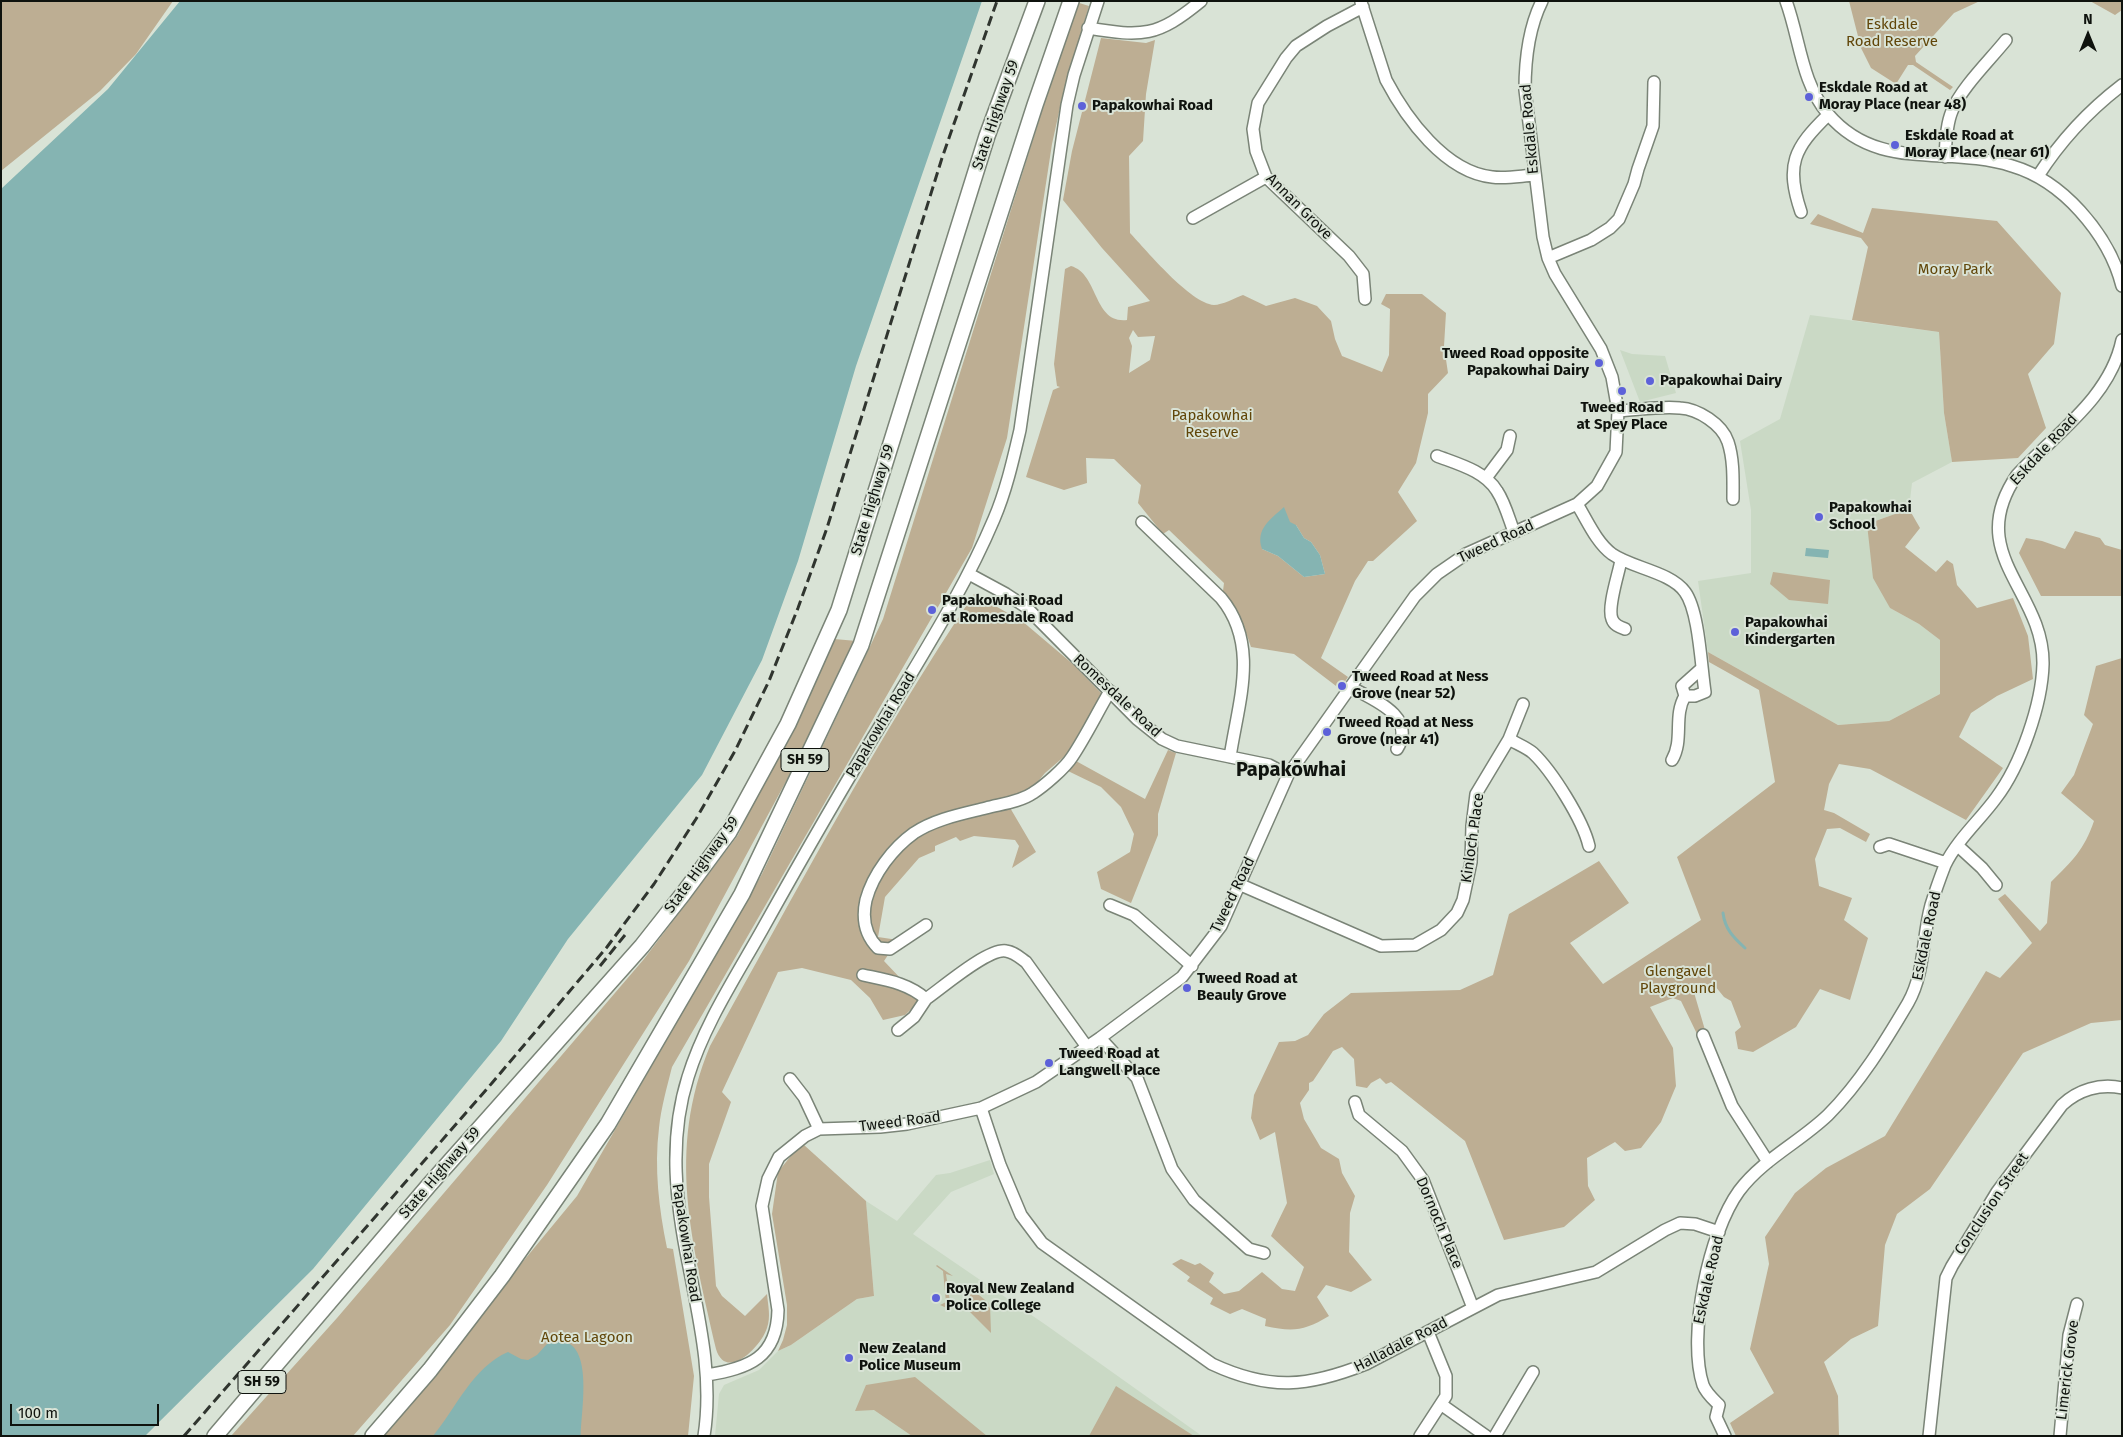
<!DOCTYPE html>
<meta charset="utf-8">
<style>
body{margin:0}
#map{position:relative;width:2123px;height:1437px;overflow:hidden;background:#d9e3d6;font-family:"Fira Sans",sans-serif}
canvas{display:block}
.frame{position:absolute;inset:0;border:2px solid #0f130e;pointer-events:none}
.north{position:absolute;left:2063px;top:10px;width:50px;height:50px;-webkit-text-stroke:4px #d9e3d6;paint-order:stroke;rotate:0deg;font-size:14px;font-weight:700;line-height:20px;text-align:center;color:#0f130e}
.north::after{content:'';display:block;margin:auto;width:18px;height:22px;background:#0f130e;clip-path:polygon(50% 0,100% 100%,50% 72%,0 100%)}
.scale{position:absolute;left:10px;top:1404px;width:149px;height:22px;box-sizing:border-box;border:2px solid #0f130e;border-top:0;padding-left:6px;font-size:15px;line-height:18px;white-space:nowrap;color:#0f130e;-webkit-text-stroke:4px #d9e3d6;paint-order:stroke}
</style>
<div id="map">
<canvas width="2123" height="1437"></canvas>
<div class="frame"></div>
<div class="north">N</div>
<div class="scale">100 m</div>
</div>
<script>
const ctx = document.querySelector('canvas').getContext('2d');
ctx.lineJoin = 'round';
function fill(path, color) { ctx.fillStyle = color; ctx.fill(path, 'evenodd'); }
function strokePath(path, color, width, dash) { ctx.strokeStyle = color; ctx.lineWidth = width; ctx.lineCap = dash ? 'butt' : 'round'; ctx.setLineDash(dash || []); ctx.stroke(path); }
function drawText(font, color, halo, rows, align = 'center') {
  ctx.font = font + ' "Fira Sans",sans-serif'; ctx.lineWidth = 4; ctx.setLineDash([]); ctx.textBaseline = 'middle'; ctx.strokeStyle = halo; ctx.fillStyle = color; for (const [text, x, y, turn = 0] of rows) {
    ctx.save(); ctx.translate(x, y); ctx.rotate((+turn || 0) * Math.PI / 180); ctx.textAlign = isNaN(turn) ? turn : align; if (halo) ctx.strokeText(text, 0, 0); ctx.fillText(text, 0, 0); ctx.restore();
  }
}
fill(new Path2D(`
 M1810,315L1939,332L1944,413L1952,462L1912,483L1909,509L1867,524L1890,608L1919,624L1940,640V694L1889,721L1838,725L1708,652L1698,581L1751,573V510L1740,441L1780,419Z
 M1620,350L1632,354L1665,356L1676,393L1640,402Z
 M990,1160L994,1174L951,1192L913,1234L1046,1325L1202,1436H715L719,1394L724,1385L759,1370L778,1351L791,1345L857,1299L874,1296L866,1201L897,1221L936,1175L950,1173Z`), '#cad9c5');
fill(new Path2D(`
 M1,1H173L136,54L100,91L1,171Z
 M1849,1H1980L1954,13L1915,56L1916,62L1953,87L1950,90L1913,65H1908L1896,84L1871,68L1861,48Z
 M2090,1H2122V10L2115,15Z
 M1076,2L1089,6L1065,85L1052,144L1007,438L972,548L672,1067C667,1087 661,1108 659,1128C654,1168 659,1209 667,1248L673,1249L694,1376L688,1436H379L577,1196L762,874L883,619Z
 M1101,38L1146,43L1155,40L1146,94L1143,141L1129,156L1130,233C1147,251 1190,303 1214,305C1222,305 1235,298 1243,295L1266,306L1295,298L1317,306L1331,321L1335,339L1342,356L1382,372L1389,355L1390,309L1381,304L1386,294H1422L1446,313L1444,346L1448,373L1428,394V413L1416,463L1398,492L1417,521L1373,561H1368L1355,581L1321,658L1348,677L1340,689L1294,654L1251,647C1244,626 1237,608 1223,591L1224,583L1169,530L1163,534L1138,503L1141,485L1114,459L1086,458L1087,483L1064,490L1026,477L1053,390L1060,387L1057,386L1054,364L1065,269L1071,266C1099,274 1093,324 1127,320L1128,307L1150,301L1102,248L1063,200L1072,151ZM1133,330L1138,337L1155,336L1150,360L1129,373L1132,346L1129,338ZM1296,525L1304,538L1311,542L1320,555L1325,574L1304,577L1278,556L1262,549Z
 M1872,208L1997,221L2061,293L2054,344L2028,374L2046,428L2018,458L1952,462L1944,413L1939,332L1852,320L1868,247L1861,238L1810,224L1818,214L1863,233Z
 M1909,509L1920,528L1905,547L1936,572L1947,560L1953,564L1957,585L1977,608L2013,598L2028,636L2033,679L1997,696L1971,713L1959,737L2003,768L1966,820L1870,769L1839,764L1829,784L1824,810L1834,813L1870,834L1866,842L1840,828L1827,829L1815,859L1819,886L1852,898L1844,920L1868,938L1850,1000L1820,989L1796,1027L1753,1052L1738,1049L1735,1032L1741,1027L1731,1001L1724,997L1715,986L1699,983L1693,989L1705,1030L1697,1034L1681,1001L1673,998L1650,1007L1673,1048L1676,1086L1661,1122L1641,1148L1625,1151L1615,1142L1587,1158L1588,1186L1595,1200L1564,1227L1504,1240L1465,1141L1391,1082L1386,1084L1380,1078L1371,1083L1367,1088L1356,1086L1354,1059L1342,1047L1333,1051L1313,1081L1309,1083V1090L1300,1103L1304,1119L1321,1148L1339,1159L1342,1173L1355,1196L1350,1213L1349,1252L1372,1280L1351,1292L1326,1285L1317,1297L1329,1316C1304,1331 1293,1332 1265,1326L1266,1319L1242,1309L1230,1314L1210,1304L1213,1298L1187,1281L1190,1277L1172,1264L1181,1259L1195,1265L1200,1263L1214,1273L1209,1282L1224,1294L1239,1291L1262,1272L1282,1289L1295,1291L1304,1267L1271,1236L1287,1203L1275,1132L1260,1140L1251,1118L1254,1095L1279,1042L1295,1041L1308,1035L1324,1014L1351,993L1460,990L1493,975L1509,914L1599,861L1629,903L1570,943L1603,984L1701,920L1677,857L1775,782L1759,690L1709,662L1708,652L1838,725L1889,721L1940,694V640L1919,624L1890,608L1873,578L1867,524Z
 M2075,531L2100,538L2105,545L2122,550V596H2041L2019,553L2026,538L2042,541L2065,549Z
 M1773,572L1830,580L1828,604L1789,600L1770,584Z
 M974,594L1022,621L1074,665L1102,694L1066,755L1045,773L1030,791L1009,806L1036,852L1012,868L1019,846L1015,840L974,836L960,841L956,837L935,846V851L919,858L885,897L878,937L898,940L884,961L921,1000L905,1015L883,1020L870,998L851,980L802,968L778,972L722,1092L731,1102L709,1164V1197L716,1286L722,1296L745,1316L767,1294C768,1305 771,1317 767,1328C761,1347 726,1382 716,1349C692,1242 666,1152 710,1046C795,894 877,738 974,594Z
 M834,639L857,641L790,774L689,961L547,1185L450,1325L353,1436H231L337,1318L644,959L738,835Z
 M2122,658V1020L2091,1023L2023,1053L1930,1189L1897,1214L1885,1245L1878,1326L1851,1339L1824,1362L1838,1396L1839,1436H1736L1730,1423L1774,1393L1750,1349L1769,1264L1765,1237L1795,1193L1826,1168L1885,1136L1986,971L2000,978L2032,943L1998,899L2005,894L2040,931L2047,923L2051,882C2073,860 2084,850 2094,821L2061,793L2074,775L2093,724L2084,715L2096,666Z
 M1168,750L1176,753L1158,814V835L1131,903L1101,889L1097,872L1130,852L1134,834L1121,807L1101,787L1068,771L1076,761L1145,799Z
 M804,1145L866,1201L874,1296L857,1299L791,1345L778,1351L783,1340L787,1325V1305L772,1214L778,1172L794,1152Z
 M937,1265L953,1276L946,1274L950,1302H954L955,1308L949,1309L940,1305L946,1302L943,1271L936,1266Z
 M969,1287L990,1304L991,1333L970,1312Z
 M915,1377L987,1436H912L874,1410L855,1411L866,1385Z
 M1116,1386L1194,1436H1089Z`), '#bdae93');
fill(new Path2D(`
 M180,1H982L856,366L798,561L762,660L702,775L568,939L501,1041L313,1269L145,1436H1V189L108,89Z
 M1284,507L1290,522L1296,525L1304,538L1311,542L1320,555L1325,574L1304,577L1278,556L1262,549C1255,529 1271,519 1284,507Z
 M1806,548L1829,550L1828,558L1805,556Z
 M558,1341C596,1340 580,1416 581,1436H433C456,1408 473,1367 508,1352L521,1359L528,1360L537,1355L547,1344Z`), '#85b4b2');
strokePath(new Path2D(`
 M1723,913C1725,929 1733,937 1745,948`), '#85b4b2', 3);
const minor = new Path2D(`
 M1786,1C1800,39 1801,82 1828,114C1878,173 1947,145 2012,166C2039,174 2061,190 2080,211C2099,232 2115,258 2122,286
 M1361,2L1386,80C1406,118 1445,172 1492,177C1505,179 1520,176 1534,175
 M1363,7L1327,26L1296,46L1286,58L1258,103L1253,129L1256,151L1266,177L1349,256L1363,274L1365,299
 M1088,28C1143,37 1157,37 1201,1
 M1945,157C1946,142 1946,125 1952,111C1961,88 1990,60 2006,40
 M2038,176C2061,140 2088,111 2122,85
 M1801,212C1785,165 1794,148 1828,115
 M1193,218L1266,177
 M1548,258L1591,240L1610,228L1619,219L1634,184L1638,169L1653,126L1654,82
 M1618,411C1638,410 1660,406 1680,408C1698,409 1722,424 1728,442C1734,460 1733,481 1733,499
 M1437,456C1458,464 1485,471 1497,491C1505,503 1509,519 1514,532
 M1486,478L1507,450L1510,436
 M1577,504C1587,520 1596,542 1612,554C1632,568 1671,572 1685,592C1699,611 1701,666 1705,692L1695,696H1685L1682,686L1701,669
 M1142,522L1221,598C1260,645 1238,703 1230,757
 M1621,560C1619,573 1607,607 1612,619C1614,625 1619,627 1625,629
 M969,574L1006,594L1026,607L1137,719L1162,739L1177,746L1269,765L1288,775
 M1350,687C1374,700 1417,716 1397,749
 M1509,739C1517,744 1526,747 1533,753C1552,771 1583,820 1589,846
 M1672,760C1684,740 1673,716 1685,696
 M1958,846L1982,868L1996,885
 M1880,847L1889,844L1946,863
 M1241,885L1381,946L1415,945L1441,930L1457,913L1463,900L1471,862L1472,826L1476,794L1509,739L1523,704
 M1110,905L1134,915L1192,966
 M926,925L890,949L878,948C865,935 862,918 866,900C873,874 893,848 914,833C935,819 962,814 986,808C1001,804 1020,802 1033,793C1044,786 1065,768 1072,757C1086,736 1097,713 1110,691
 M863,975C886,980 908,983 926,999C942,988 988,948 1006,951C1014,952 1019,957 1026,962L1087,1047
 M898,1030L914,1017L926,999
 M1703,1035L1732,1106L1768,1162
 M1100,1038L1137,1078L1172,1169L1194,1200L1249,1249L1264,1253
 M790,1079L804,1097L819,1129
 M1355,1102L1359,1115L1402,1151L1423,1180L1473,1308
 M981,1108L1000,1165L1021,1215L1042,1243L1212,1364C1270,1391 1308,1387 1366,1364L1498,1295L1596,1272L1665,1230L1680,1223L1695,1224L1719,1232
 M707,1375C749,1368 777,1358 778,1310L762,1206L768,1179L779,1157L805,1136L819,1129L880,1127L907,1124L981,1108L1036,1082L1100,1038L1182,977L1221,926L1288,775L1415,596L1437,574L1466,554L1577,504L1597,486L1616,452L1618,411L1612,377L1601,349L1555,274L1548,258L1543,237L1525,90C1525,61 1529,27 1542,1
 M1442,1405L1486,1436
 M704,1436C713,1379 700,1323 689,1267C676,1204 668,1140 688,1077C704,1025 735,978 762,930C801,860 841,790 883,721C922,655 964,590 994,519C1006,491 1013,460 1020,430L1067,105L1074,75L1098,1
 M1420,1436L1446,1396V1376L1428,1332
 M1495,1436L1533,1372
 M1725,1436L1716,1417L1719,1405C1713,1399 1706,1393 1703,1385C1687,1336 1709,1232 1739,1191C1763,1159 1800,1142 1828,1115C1860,1083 1885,1042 1908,1003C1925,973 1922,938 1931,905C1935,892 1940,878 1945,865C1957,840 1980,820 1996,798C2021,765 2042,704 2043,664C2044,590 1963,554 2017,475C2055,434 2110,398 2122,340
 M1929,1436L1946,1278L1952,1266L1997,1192L2062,1105C2078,1090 2100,1083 2122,1088
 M2060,1436L2069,1335L2077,1304`);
const major = new Path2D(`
 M215,1436L430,1184L642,946L683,894L729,832L788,724L839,610L987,136L1037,1
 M373,1436L430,1370L502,1276L608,1124L742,894L861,645L1035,105L1071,1`);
strokePath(minor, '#7a8477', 14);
strokePath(major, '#7a8477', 18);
strokePath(minor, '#fff', 11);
strokePath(major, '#fff', 15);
strokePath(new Path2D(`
 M600,966L625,935
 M184,1436L492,1083L607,947L654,884L696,819L735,751L769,681L798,608L827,528L942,158L997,1`), '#30352f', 3, [10, 5]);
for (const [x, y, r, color] of [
 [1809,97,5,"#5d61d9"],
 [1082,106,5,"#5d61d9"],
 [1895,145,5,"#5d61d9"],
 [1599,363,5,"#5d61d9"],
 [1650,381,5,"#5d61d9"],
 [1622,391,5,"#5d61d9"],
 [1819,517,5,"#5d61d9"],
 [932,610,5,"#5d61d9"],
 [1735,632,5,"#5d61d9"],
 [1342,686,5,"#5d61d9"],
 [1327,732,5,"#5d61d9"],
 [1187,988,5,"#5d61d9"],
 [1049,1063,5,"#5d61d9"],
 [936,1298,5,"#5d61d9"],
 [849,1358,5,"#5d61d9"]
]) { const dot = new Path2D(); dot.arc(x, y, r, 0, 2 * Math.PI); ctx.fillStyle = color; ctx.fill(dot); strokePath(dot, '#d9e3d6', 2); }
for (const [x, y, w] of [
 [805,760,48],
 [262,1382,48]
]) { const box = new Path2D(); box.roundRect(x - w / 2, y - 11.5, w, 23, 4); ctx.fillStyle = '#d9e3d6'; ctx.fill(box); strokePath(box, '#0f130e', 1); }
drawText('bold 14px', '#0f130e', null, [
 ["SH 59",805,760],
 ["SH 59",262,1382]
]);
drawText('15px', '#614609', '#d9e3d6', [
 ["Eskdale",1892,25],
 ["Road Reserve",1892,42],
 ["Moray Park",1955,270],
 ["Papakowhai",1212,416],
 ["Reserve",1212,433],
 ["Glengavel",1678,972],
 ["Playground",1678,989],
 ["Aotea Lagoon",587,1338]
]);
drawText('bold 15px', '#0f130e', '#d9e3d6', [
 ["Eskdale Road at",1819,88],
 ["Moray Place (near 48)",1819,105],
 ["Papakowhai Road",1092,106],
 ["Eskdale Road at",1905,136],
 ["Moray Place (near 61)",1905,153],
 ["Tweed Road opposite",1589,354,"right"],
 ["Papakowhai Dairy",1589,371,"right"],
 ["Papakowhai Dairy",1660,381],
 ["Tweed Road",1622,408,"center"],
 ["at Spey Place",1622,425,"center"],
 ["Papakowhai",1829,508],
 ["School",1829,525],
 ["Papakowhai Road",942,601],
 ["at Romesdale Road",942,618],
 ["Papakowhai",1745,623],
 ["Kindergarten",1745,640],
 ["Tweed Road at Ness",1352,677],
 ["Grove (near 52)",1352,694],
 ["Tweed Road at Ness",1337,723],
 ["Grove (near 41)",1337,740],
 ["Tweed Road at",1197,979],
 ["Beauly Grove",1197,996],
 ["Tweed Road at",1059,1054],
 ["Langwell Place",1059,1071],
 ["Royal New Zealand",946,1289],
 ["Police College",946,1306],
 ["New Zealand",859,1349],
 ["Police Museum",859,1366]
], 'left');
drawText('15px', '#0f130e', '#d9e3d6', [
 ["State Highway 59",996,115,-71],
 ["Eskdale Road",1530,129,-95],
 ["Annan Grove",1299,207,45],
 ["Eskdale Road",2044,450,-47],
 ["State Highway 59",873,500,-73],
 ["Tweed Road",1496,542,-25],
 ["Romesdale Road",1117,696,43],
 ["Papakowhai Road",881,725,-59],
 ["Kinloch Place",1473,838,-82],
 ["State Highway 59",702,865,-54],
 ["Tweed Road",1233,895,-64],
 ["Eskdale Road",1927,936,-78],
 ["Tweed Road",900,1122,-7],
 ["State Highway 59",440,1173,-49],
 ["Conclusion Street",1992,1204,-56],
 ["Dornoch Place",1439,1223,67],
 ["Papakowhai Road",686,1243,81],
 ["Eskdale Road",1709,1280,-77],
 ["Halladale Road",1401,1345,-27],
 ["Limerick Grove",2068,1370,-83]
]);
drawText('bold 20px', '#0f130e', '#d9e3d6', [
 ["Papakōwhai",1291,770]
]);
</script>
